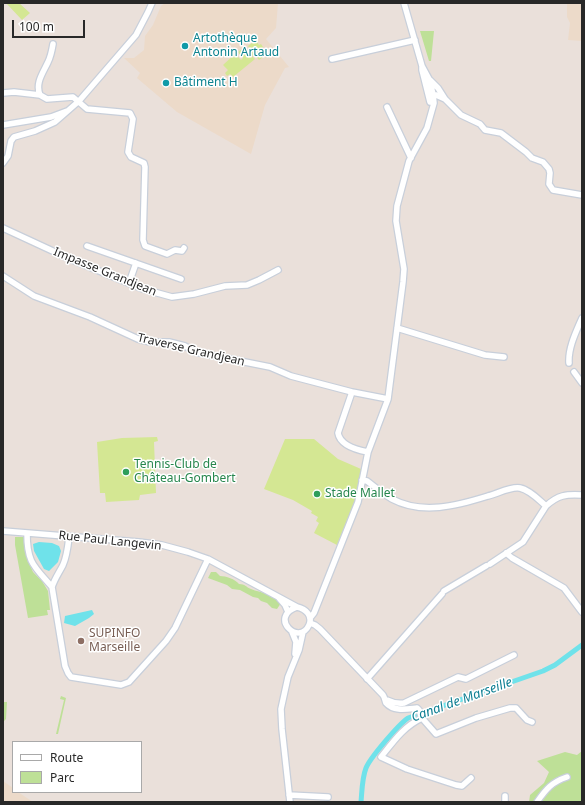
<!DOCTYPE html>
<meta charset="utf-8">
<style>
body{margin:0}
#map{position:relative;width:585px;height:805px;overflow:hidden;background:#eae0da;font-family:"Noto Sans",sans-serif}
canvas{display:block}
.frame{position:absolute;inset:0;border:4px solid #282828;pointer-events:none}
.legend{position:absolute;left:12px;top:741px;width:130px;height:52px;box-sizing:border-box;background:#fff;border:1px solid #a9a9a9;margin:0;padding:5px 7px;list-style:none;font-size:12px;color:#282828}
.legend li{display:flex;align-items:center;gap:8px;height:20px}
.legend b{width:20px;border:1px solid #a9a9a9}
.scale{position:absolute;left:12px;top:20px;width:73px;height:18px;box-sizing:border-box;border:2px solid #282828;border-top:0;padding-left:5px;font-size:12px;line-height:14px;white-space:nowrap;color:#282828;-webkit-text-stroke:3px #fff;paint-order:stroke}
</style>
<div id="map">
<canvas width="585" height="805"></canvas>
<div class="frame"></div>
<ul class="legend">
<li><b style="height:5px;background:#fff"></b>Route</li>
<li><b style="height:11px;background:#bee097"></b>Parc</li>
</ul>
<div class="scale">100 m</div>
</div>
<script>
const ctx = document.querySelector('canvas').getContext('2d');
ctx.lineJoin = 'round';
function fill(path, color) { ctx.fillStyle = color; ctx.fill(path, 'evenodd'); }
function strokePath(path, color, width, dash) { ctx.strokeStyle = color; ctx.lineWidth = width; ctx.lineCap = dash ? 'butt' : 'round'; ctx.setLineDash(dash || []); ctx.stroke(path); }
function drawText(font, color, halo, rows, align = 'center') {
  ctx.font = font + ' "Noto Sans",sans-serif'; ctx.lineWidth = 3; ctx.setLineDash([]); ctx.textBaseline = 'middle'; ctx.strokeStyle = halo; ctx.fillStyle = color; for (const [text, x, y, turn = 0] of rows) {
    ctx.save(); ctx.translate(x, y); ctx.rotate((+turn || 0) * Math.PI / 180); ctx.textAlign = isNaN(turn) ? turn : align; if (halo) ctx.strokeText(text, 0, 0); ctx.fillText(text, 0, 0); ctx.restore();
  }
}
fill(new Path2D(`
 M165,3H278L276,28L266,39L289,67L285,68L265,105L251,154L177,112L137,78L140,73L124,58H134L144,50L145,36L153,25L161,6Z
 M562,3H582V41L568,40L570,23L567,17V4Z
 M3,781L13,788V792H18L33,802H3Z`), '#ecdac9');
fill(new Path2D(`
 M420,31H434L431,61H429Z
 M15,537H25L29,563L33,572L42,581L48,591L50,610H47L48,615L28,618L15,545Z
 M211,572H216L220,576C226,576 235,579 239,584C245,584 246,587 251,589C261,593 274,594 281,603L277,609L272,608L267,603L261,601L258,598L253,597L240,590L232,589L227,585L208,578Z
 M61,696L66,698L58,734H56L64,700L60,699Z
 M3,702H7L6,719L3,722Z
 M582,751V802H529L530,795L544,783L549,772L537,761L565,752L577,755Z`), '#bee097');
fill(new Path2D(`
 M6,3H19L30,13L22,20Z
 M256,40L259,45L261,44L263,47L262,48L267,54L259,60L254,54L252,56L255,59L233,77L230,74L227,76L225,73L228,70L223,65L235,54L241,60L243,58L238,52L245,47L250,53L252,51L248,46Z
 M157,437L158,441L154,442L156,493L140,495L139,500L106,502L105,493H100L97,442L122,438Z
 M285,439H314L338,459L361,469L355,502L337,545L314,533L319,523L316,521L318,517L311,513L312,511L293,500L264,489Z`), '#d4e793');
fill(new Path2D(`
 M39,542L52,543L59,546L61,551L58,562L49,571L44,569L34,551L33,544Z
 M92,610L94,614L89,618L75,626L64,623L65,616Z`), '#6fe2ea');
strokePath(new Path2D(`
 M361,802C362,791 362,778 366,768C370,758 398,725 408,718L543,671L555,665L582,645`), '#6fe2ea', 5);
const minor = new Path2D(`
 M404,3L422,66V70L430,102
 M53,44C52,50 51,56 48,62C43,73 35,83 40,95L47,99L73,97L87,109L130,113L133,119L128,152L131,157L144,163L145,167L143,240L145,246L167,254L175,250L182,251L184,248
 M332,59L415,40
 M430,80L438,88L445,99L436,95L431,94
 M3,93L14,92L40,95
 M445,99L461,115L480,124L485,130L501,133L526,152L532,158L543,162L549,169L550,173L549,184L553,190L582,195
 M387,107L411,158
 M3,125L51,117L67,111
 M3,163L8,156L11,141L14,137L35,131L55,122L79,101L136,35L148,12L152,3
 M3,228L70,259L143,289L172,297L194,294L225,286L247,285L259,280L278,270
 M87,246L181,279
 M3,276L34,296L90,317L138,339L150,342H169L185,346L195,352L270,367L291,376L352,392L388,399
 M129,283L136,263
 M397,328L485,355L504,357
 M569,363C568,348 576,332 582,318
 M574,372L582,383
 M352,392L338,433C340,445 357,450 368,452
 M362,480L367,481C375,487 383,494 392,499C422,515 456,506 488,496C497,494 511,486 520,488C530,490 539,500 546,506L523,542L490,564
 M546,506C558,495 566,494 582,495
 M3,531L139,542L162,545L188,552L208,559L297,607C306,609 313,616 309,625C299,647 268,617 297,607
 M27,533C27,563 34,566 52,587
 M69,537C68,546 67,556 63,565C59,573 55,578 52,587L65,666L68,673L71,677L121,685L129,682L166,641L175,628L208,559
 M506,553L512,558L564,588L582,612
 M444,591L486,566
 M279,598L285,605L288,612
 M310,618L314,613L358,502L368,452L388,399L403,282L404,269L396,221L397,206L409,161L427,128L434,103L433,94L429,79L422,66
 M310,623L315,625L320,629L383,695C385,698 385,701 386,703C394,712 407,709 417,708L419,710L422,718L436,734L476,718L510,708H516L527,720L532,722
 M292,632L296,642L295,654
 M367,679L442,594
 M387,700C393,703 397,704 404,703L458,677L466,679L514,655
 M422,718C404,726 393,742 381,757L407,769L456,785L462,786L471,778
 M289,795L328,797
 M505,796V802
 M290,802L282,729L281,709L288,677L299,650L303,632
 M537,802C546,789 552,782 567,777`);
strokePath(minor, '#c8cfda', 8);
strokePath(minor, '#fff', 5.5);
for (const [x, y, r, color] of [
 [185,46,4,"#0f9aa8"],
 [166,83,4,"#0f9aa8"],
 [126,472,4,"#2e9e5b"],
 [317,494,4,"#2e9e5b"],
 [81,641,4,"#8d6e63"]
]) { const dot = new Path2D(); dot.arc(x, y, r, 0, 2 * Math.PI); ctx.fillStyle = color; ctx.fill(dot); strokePath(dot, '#fff', 1.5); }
drawText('12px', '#0d838f', '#fff', [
 ["Artothèque",193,39],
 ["Antonin Artaud",193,53],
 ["Bâtiment H",174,83]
], 'left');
drawText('12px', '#282828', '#fff', [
 ["Impasse Grandjean",105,272,22],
 ["Traverse Grandjean",191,350,13],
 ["Rue Paul Langevin",110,541,6]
]);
drawText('12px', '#27864d', '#fff', [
 ["Tennis-Club de",134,465],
 ["Château-Gombert",134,479],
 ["Stade Mallet",325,494]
], 'left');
drawText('12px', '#785e54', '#fff', [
 ["SUPINFO",89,634],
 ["Marseille",89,648]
], 'left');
drawText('italic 13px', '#118094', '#fff', [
 ["Canal de Marseille",462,700,-20]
]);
</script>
